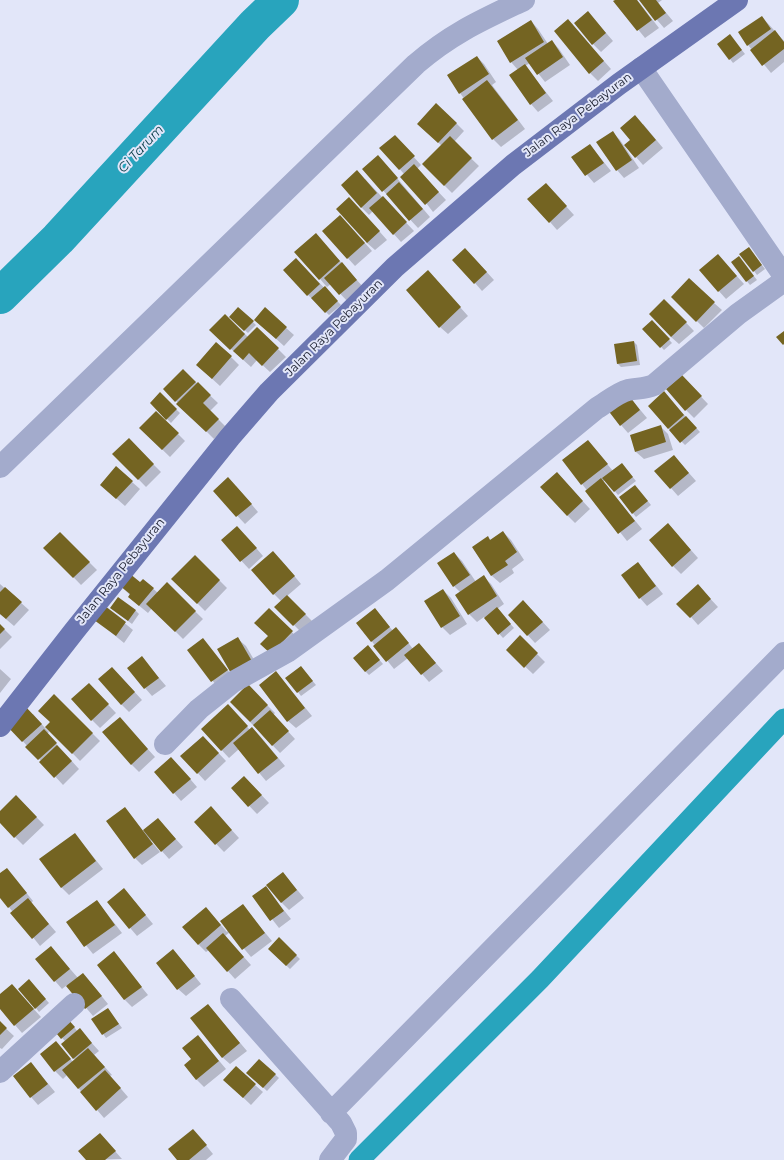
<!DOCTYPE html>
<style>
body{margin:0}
canvas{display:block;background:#e2e6f9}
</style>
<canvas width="784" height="1160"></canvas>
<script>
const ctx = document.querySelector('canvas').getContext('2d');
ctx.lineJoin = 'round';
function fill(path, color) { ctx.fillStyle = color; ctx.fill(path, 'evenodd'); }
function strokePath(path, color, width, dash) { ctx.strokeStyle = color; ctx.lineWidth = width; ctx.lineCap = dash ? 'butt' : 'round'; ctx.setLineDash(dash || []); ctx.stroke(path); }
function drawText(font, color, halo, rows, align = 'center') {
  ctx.font = font + ' Montserrat,sans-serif'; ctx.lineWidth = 4; ctx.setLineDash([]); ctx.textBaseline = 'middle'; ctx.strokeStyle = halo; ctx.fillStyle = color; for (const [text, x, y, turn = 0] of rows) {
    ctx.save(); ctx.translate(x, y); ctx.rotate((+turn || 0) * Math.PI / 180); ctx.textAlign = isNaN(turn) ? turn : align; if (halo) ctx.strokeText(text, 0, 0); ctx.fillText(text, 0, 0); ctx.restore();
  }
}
fill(new Path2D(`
 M617,0H637L659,28L645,38L615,1Z
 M640,0H662L658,3L673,21L664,28Z
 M762,17L784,41V62L771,73L748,45Z
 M568,20L611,69L598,81L590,73Z
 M595,20L613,41L601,52L593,44Z
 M531,21L538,29L548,44L552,41L559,49L570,65L545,82L530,63L525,66L553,101L538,112L531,104L518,70L511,62Z
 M733,39L745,54L733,63L718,44Z
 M477,57L484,64L496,82L492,85L525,129L501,147L493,139L460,93Z
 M456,123L464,131L454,142L479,166L452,193L423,164L442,146L426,131Z
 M643,124L663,148L643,165L636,157L632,140Z
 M612,132L620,140L639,168L624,178L617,170Z
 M402,144L421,165L417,169L446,200L433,212L404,174L381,148Z
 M590,145L611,171L594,183L572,157Z
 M385,164L430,217L418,228L363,169Z
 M365,179L414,231L401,242L373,211L369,215L361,207Z
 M553,192L574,215L557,230L550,222Z
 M357,206L387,240L375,250L367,243Z
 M348,224L372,251L355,266L323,231Z
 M323,242L364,288L348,302L331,284L327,287L320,279Z
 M752,252L765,269L757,275L754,271Z
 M473,257L494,280L482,291L475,283Z
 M742,261L757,280L750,285L732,263Z
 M725,263L744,284L726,299L700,270Z
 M304,267L341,305L329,315L308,295Z
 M435,279L468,316L448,334L440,327Z
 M672,297L714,303L722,310L704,328Z
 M238,308L256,325L248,333L230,317Z
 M672,308L694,331L679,344L671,337Z
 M265,309L294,335L284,346L263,327Z
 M225,315L248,337L257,328L286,357L270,372L257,360L251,367L210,330Z
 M652,321L672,343L664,350L644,329Z
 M634,342L637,345L640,365L621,367L618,364Z
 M217,343L239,365L220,386L197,365Z
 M183,370L218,403L210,411L226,427L214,439L164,389Z
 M689,384L708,404L694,418L686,410Z
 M664,393L700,432L685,445L668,428Z
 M160,394L180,413L171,423L151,403Z
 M627,394L647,418L628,433L621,425Z
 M156,412L185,441L170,457L140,428Z
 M660,426L668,434L673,450L644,459L636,452Z
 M129,440L161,472L146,487L114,454Z
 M588,441L613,471L625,468L636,481L618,495L605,480L603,482L642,529L627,541L582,484Z
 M681,464L696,481L678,496L656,471Z
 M564,481L590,509L575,523L567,515Z
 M132,482L140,489L125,506L109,492Z
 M236,486L258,512L245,524L214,491Z
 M639,490L651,505L636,517L620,498Z
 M503,532L511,540L524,560L512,569L514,573L500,583L492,576L473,548L488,538L491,540Z
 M675,532L698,558L681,574L673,566Z
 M60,533L97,570L81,585L45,548Z
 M245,535L263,556L249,569L222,540Z
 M454,553L462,561L476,582L484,577L491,584L504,604L497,609L514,628L503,638L484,617L477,622L469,614L460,592L454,586Z
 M195,556L227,588L205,611L173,579Z
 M281,560L301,584L287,596L313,622L302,633L276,607L282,602L274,594Z
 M638,563L663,594L647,606L640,598Z
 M143,580L158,593L167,584L203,619L183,639L152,608L148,613L137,604L129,597L130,595L116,581L140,583Z
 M0,584L29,610L14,626L0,614Z
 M443,590L451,598L467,624L450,635L442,627Z
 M705,593L718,607L698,625L691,617Z
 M105,607L133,630L124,643L96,620Z
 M111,608L135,610L139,614L132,624Z
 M375,609L393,631L403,636L413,649L419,644L443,671L429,682L408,658L394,669L357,623Z
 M531,609L550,630L535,643L509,615Z
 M269,610L300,640L279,661L269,636Z
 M0,625L12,637L0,649Z
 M520,637L545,662L533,674L515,657Z
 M203,639L234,678L219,689L189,650Z
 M238,639L246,646L260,670L241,682Z
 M371,650L383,664L369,675L365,671Z
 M142,658L166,686L152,696L145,688Z
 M0,669L11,679L0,693Z
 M304,671L316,685L301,696L287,678Z
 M276,672L312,716L296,728L288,721Z
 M120,676L142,700L129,712L121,704Z
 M248,686L275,713L273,715L295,739L280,753L250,722Z
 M96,692L116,713L100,728L92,720Z
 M54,695L100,741L80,761L47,727L45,728L49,732L47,734L79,769L63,785L7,724L33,714L45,728L51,722Z
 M235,713L250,730L252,728L260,736L285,766L266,781L239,749L229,758L202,729Z
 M127,726L155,757L139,772L131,764Z
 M211,745L226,761L205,781L182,756Z
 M179,766L197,787L181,801L174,793Z
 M252,785L269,803L257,814L232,788Z
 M16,796L44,825L23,845L0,822V812Z
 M125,809L143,831L158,819L183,847L169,859L152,840L151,841L160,852L142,865L135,858Z
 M218,815L239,838L224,852L195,822Z
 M75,834L103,869L69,895L61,887Z
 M7,869L33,901L31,903L56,932L40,946L0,896V875Z
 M283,873L304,898L289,910L281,902Z
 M266,888L291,919L279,928L254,896Z
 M124,889L153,924L137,936L108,902Z
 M97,901L122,933L93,954L67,922Z
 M242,905L272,941L251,957L230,932L225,936L251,965L235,979L209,950L206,952L199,945L206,908L227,932Z
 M279,939L300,959L290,969L269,949Z
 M51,947L78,978L90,982L108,1004L93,1016L67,985L62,989L36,959Z
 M114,953L148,995L132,1007L124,999Z
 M180,958L201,984L186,996L178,989Z
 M32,984L49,1003L39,1012L36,1008Z
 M12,985L41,1017L22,1033L0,1008V996Z
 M208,1005L247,1051L230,1064L222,1057Z
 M108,1009L122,1028L106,1038L93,1020Z
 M70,1022L78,1032L80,1030L99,1051L94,1055L112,1075L110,1076L128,1097L104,1118L67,1075L63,1079L55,1071L56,1042L73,1062L75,1060L62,1045L66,1042L62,1038Z
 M0,1023L14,1036L2,1049L0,1048Z
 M205,1044L226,1069L204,1087L196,1079Z
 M259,1060L279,1078L267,1091L248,1073Z
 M31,1063L55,1092L38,1105L31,1097Z
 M255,1085L263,1092L251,1105L232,1087Z
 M200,1138L213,1154L206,1160H178Z
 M107,1142L122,1159L88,1160Z`), '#0003');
strokePath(new Path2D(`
 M359,1160L540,979L784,719`), '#28a4bd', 21);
strokePath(new Path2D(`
 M0,296L58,239L255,25L281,0`), '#28a4bd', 36);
fill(new Path2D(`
 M615,0H637L652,20L637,31L613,1Z
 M639,0H656L666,13L655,21Z
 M588,11L606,33L592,45L574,23Z
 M762,16L771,29L747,46L738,32Z
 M568,19L604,61L589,74L554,31Z
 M531,20L544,42L510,63L497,41Z
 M775,30L784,42V49L762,66L750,50Z
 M730,34L742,50L729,60L717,44Z
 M552,40L563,57L537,75L525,58Z
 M477,56L489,74L459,94L447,75Z
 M525,64L546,93L530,105L509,75Z
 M487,80L518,120L492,140L462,99Z
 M436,103L457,123L438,143L417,124Z
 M635,115L656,140L635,158L624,145L630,140L620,128Z
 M613,131L632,160L616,171L596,142Z
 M395,135L415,156L399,170L379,148Z
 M450,136L472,158L444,186L422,164Z
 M590,144L604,163L585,176L571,157Z
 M378,155L398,178L382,192L362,169Z
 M414,164L439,192L425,205L400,177Z
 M357,170L377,193L361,208L341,185Z
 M399,182L423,209L409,221L386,194Z
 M546,183L567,206L549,223L527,199Z
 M383,196L407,222L393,235L369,208Z
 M349,197L380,231L367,243L336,209Z
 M340,215L365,243L347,259L322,231Z
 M316,233L340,261L319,280L294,252Z
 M749,247L762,265L753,272L739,254Z
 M465,248L487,272L474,284L452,260Z
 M718,254L737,276L718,292L699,270Z
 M739,256L754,276L746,282L731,262Z
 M296,258L320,284L307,296L283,270Z
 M342,262L357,280L339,295L324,278Z
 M428,270L461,307L439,328L406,290Z
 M689,278L715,302L696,322L671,297Z
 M325,286L338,301L325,313L311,298Z
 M664,299L687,322L671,337L649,314Z
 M238,307L254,321L244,331L229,317Z
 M265,307L287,327L276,339L254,320Z
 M225,314L245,334L230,350L209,330Z
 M652,320L670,339L660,348L642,329Z
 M257,327L279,348L262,366L249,353L243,360L233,351Z
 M784,331V344L783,345L776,337Z
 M634,341L637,361L617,364L614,344Z
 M216,342L232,356L212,379L196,365Z
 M183,369L196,382L175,402L163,389Z
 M682,375L702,396L685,411L666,389Z
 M198,382L211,395L203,403L219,419L206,432L176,404Z
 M664,391L684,415L668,429L648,406Z
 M160,392L177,409L166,420L150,403Z
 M627,393L640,410L620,426L607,409Z
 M156,411L179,433L162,450L139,428Z
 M686,416L697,428L680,443L669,430Z
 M661,425L666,442L635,452L630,435Z
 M129,438L154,464L138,480L112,454Z
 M588,440L608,464L581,485L562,460Z
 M674,455L689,473L670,489L654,471Z
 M622,463L633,477L614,492L602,478Z
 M116,466L133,481L116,499L100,485Z
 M557,472L583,501L567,516L540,487Z
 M228,477L252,504L236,517L213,491Z
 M601,478L635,521L618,534L585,491Z
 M635,485L648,501L632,514L619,497Z
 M668,523L691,550L672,567L649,540Z
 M237,526L257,548L240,562L221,540Z
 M503,531L517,552L505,561L508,565L491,576L472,547L488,536L490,540Z
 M60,532L90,562L73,578L43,548Z
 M273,551L295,576L273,595L251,570Z
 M454,552L470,575L453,587L437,563Z
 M195,555L220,580L197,604L171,579Z
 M638,562L656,586L639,599L621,575Z
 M124,569L140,582L143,579L154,588L139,606L128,597L130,594L114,581Z
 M484,575L497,596L468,615L455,595Z
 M167,582L196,611L175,632L146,604Z
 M698,584L711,599L690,618L676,604Z
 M5,587L22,602L6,619L0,614V592Z
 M443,589L460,616L441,628L424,601Z
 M287,595L306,614L293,626L274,607Z
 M118,597L136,610L128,621L110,608Z
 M523,600L543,622L527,636L508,615Z
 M105,606L126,622L116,636L94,620Z
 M497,607L511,624L498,635L484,618Z
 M269,608L293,631L271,654L260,644L268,636L254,623Z
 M375,608L390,627L371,642L356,623Z
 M0,624L5,629L0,634Z
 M396,627L409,643L386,662L373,646Z
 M520,635L538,653L524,668L506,650Z
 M238,637L253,663L232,675L217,649Z
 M203,638L228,670L211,682L187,650Z
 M419,643L436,663L421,675L404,655Z
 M368,645L380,660L365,672L353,658Z
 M142,656L159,678L144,689L127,668Z
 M301,666L313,681L297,693L285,678Z
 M112,667L135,692L121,705L98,679Z
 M276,671L305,708L287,722L259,685Z
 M89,683L109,704L91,721L71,699Z
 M248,684L268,705L250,722L230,702Z
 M54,694L93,733L72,754L45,727L50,722L38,711Z
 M228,704L248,726L221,751L201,729Z
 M25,706L42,724L22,742L5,724Z
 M270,710L289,731L272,746L253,725Z
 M120,717L148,749L131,765L102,732Z
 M252,727L278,758L258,774L233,743Z
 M44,729L57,743L38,760L25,747Z
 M203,736L219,753L197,774L180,756Z
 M57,745L72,761L54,778L39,762Z
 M171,757L191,779L173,794L154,772Z
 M244,776L262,795L248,807L231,788Z
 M16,795L37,817L14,838L0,823V811Z
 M211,806L232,830L215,845L194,822Z
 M125,807L153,844L134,859L106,821Z
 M158,818L176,839L161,852L143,830Z
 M75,833L96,861L61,888L39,859Z
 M7,868L27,893L8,908L0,898V873Z
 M283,872L297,890L281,903L266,885Z
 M266,886L284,911L270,921L252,896Z
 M124,888L146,915L129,929L107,902Z
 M28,898L49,924L32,939L10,913Z
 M97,900L115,925L84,947L66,922Z
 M243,904L265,933L242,950L220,921Z
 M206,907L221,925L198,945L182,927Z
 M223,933L244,957L227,972L206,948Z
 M279,937L297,955L286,966L268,949Z
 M51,946L70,969L54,982L35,959Z
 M173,949L195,976L177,990L156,963Z
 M114,951L142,987L124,1000L97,965Z
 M83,973L102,996L85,1009L66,986Z
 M29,979L46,999L35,1009L18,989Z
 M12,984L34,1009L14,1026L0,1009V994Z
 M208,1004L240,1043L222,1058L190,1018Z
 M108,1008L119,1024L102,1035L91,1019Z
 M66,1017L75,1027L61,1039L52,1028Z
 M0,1021L7,1028L0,1035Z
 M80,1028L92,1043L73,1059L61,1044Z
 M198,1035L219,1061L196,1080L184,1065L191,1059L182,1048Z
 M56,1041L71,1059L54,1072L40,1054Z
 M88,1048L105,1067L78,1089L62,1070Z
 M259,1059L276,1074L263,1088L246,1073Z
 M31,1062L48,1084L30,1098L13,1076Z
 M236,1066L256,1084L243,1098L223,1080Z
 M105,1070L121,1088L96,1111L80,1092Z
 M193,1129L207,1145L189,1160H177L168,1149Z
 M100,1133L116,1151L105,1160H86L78,1151Z`), '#746422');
strokePath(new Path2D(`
 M641,68L784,276
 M0,467L416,64C452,33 482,20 524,0
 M165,744L199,709L233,682L287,652L387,580L597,408C607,402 617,393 628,390C638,388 645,389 654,385L738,314L784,281
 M231,999L341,1123L346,1133V1139L330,1160
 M0,1072L74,1004
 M331,1113L784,653`), '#a3abcc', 22);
strokePath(new Path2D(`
 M0,726L75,630L230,437L269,392L395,267L513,165L619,84L737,0`), '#6c77b2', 22);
drawText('12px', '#181c2c', '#e2e6f9', [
 ["Jalan Raya Pebayuran",578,115,-37],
 ["Jalan Raya Pebayuran",334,328,-45],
 ["Jalan Raya Pebayuran",121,571,-51]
]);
drawText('italic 13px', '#0a3f4a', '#e2e6f9', [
 ["Ci Tarum",141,149,-47]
]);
</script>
